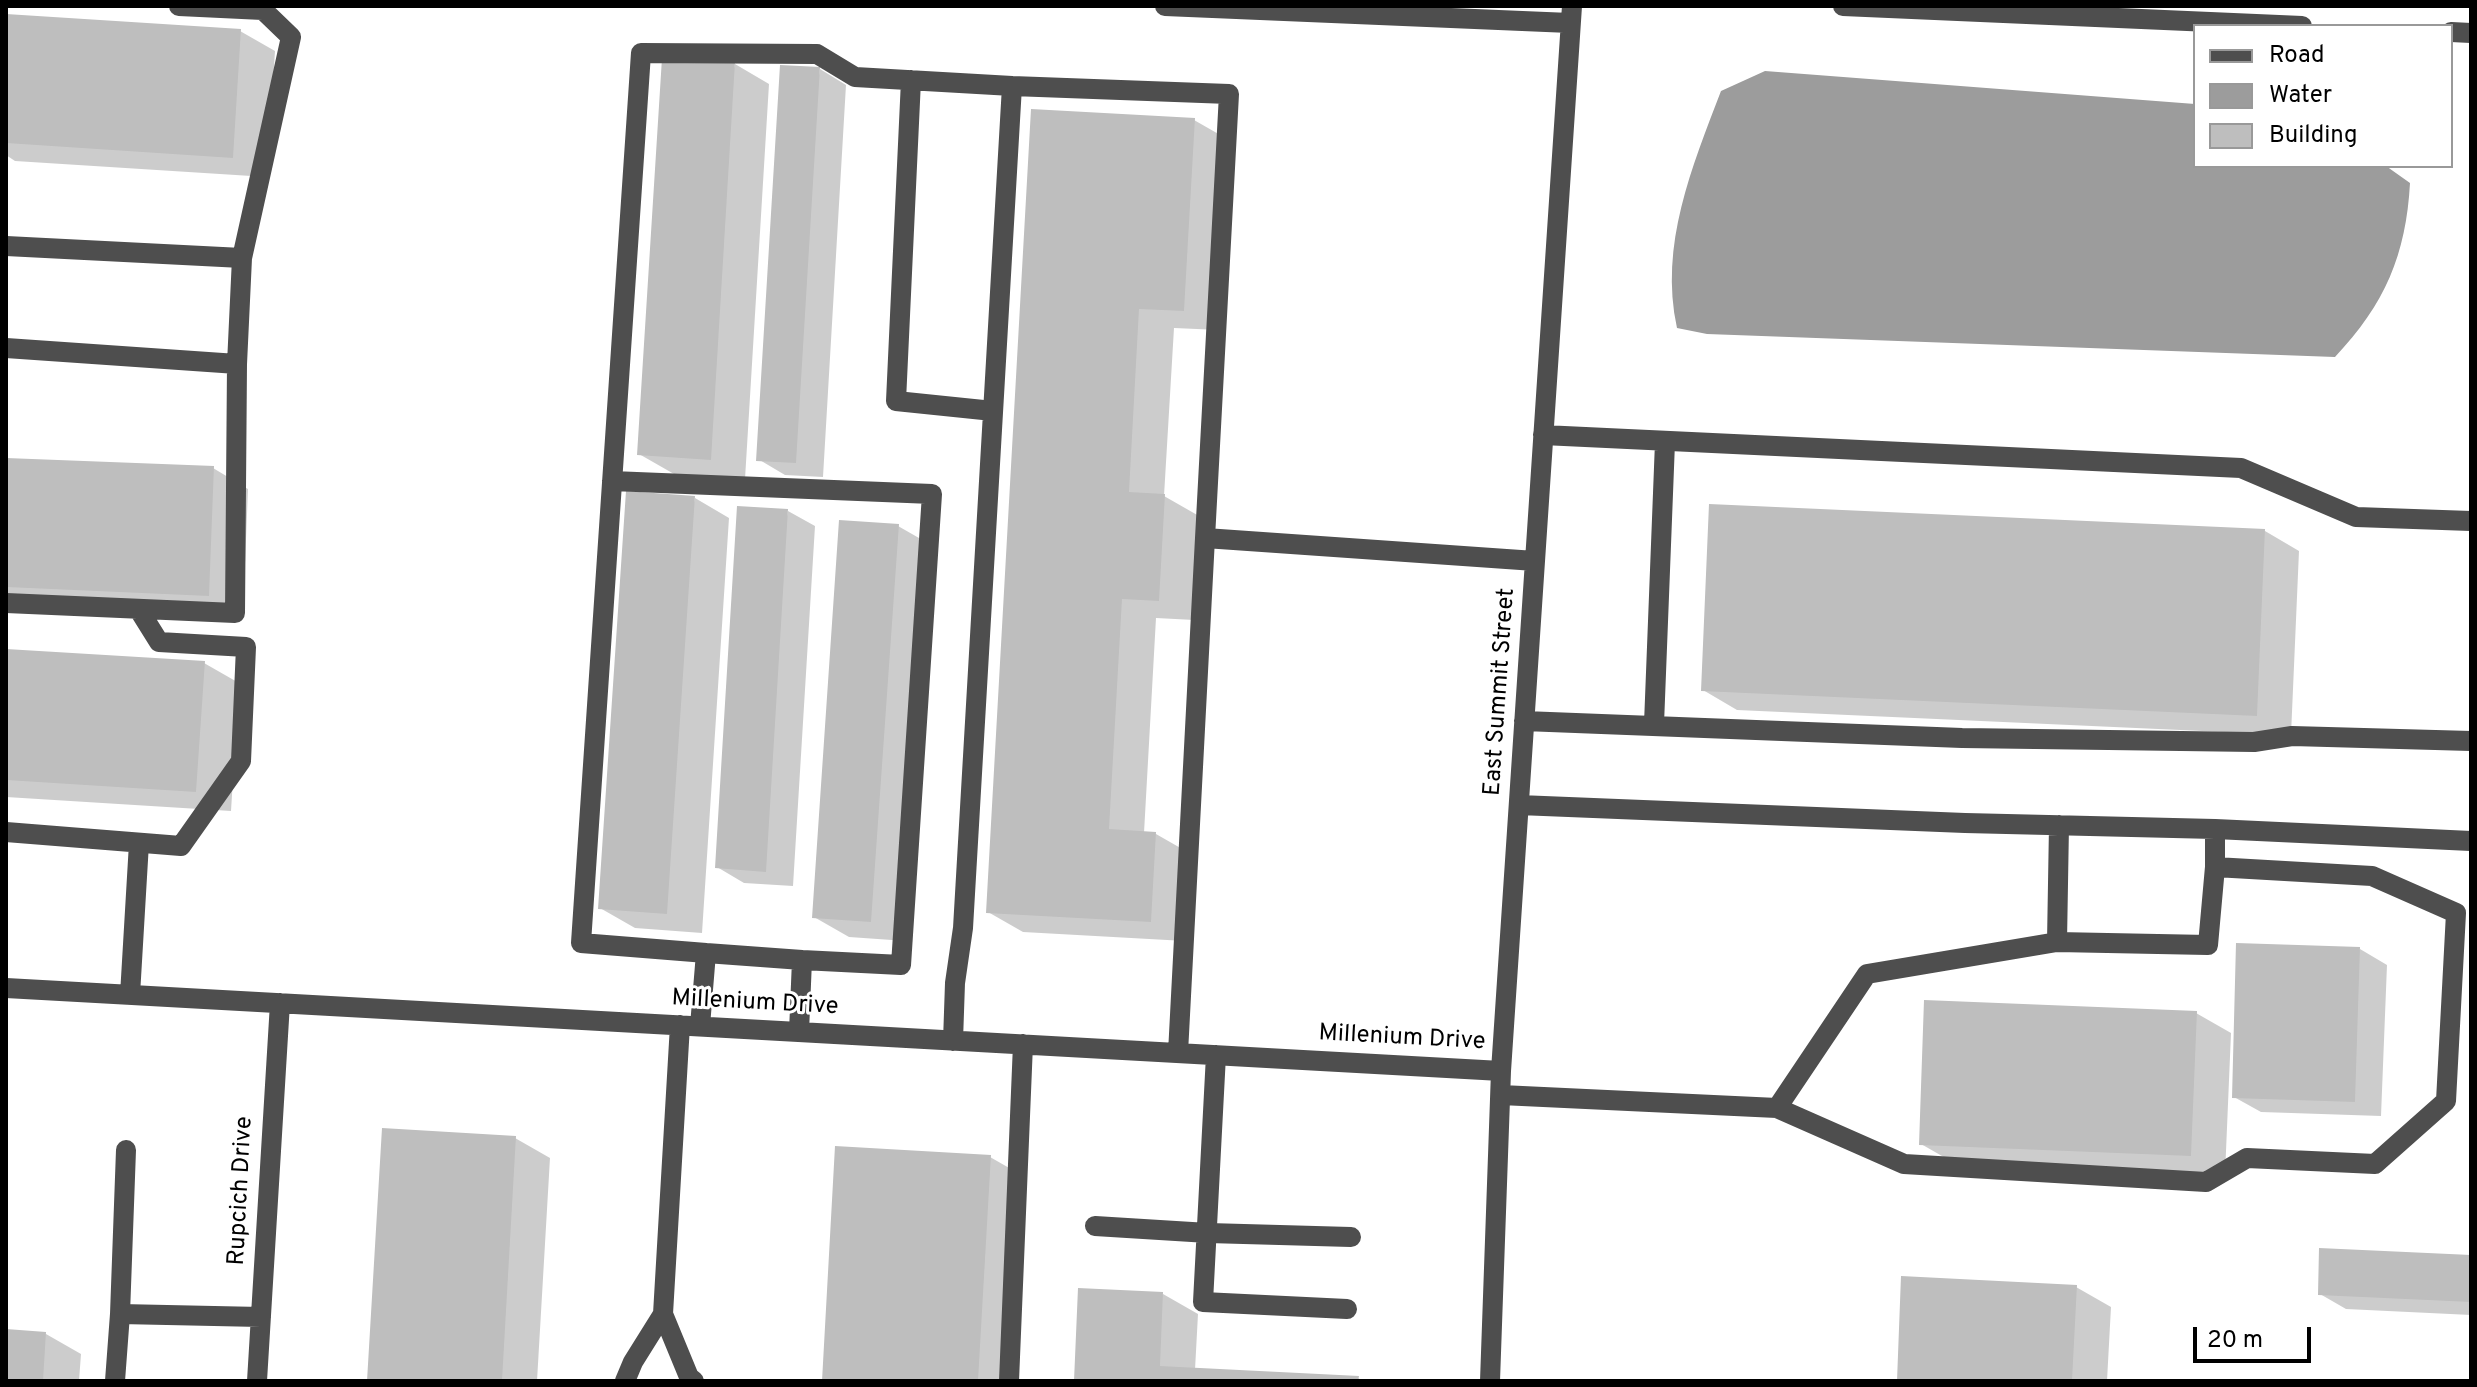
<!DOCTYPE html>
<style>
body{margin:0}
#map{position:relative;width:2477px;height:1387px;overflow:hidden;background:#fff;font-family:Overpass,sans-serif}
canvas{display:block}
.frame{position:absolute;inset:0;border:8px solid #000;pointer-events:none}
.legend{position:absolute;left:2193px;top:24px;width:260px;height:144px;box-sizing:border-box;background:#fff;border:2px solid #999;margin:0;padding:10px 14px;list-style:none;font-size:24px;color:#000}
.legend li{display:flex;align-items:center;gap:16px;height:40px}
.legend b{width:40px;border:2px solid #999}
.scale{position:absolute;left:2193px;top:1327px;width:118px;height:36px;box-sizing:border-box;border:4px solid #000;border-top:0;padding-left:10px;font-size:24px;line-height:28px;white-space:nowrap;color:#000;-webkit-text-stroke:6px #fff;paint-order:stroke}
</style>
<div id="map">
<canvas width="2477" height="1387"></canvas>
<div class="frame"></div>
<ul class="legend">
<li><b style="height:10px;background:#4e4e4e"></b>Road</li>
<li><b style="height:22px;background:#9c9c9c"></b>Water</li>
<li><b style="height:22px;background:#bebebe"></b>Building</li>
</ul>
<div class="scale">20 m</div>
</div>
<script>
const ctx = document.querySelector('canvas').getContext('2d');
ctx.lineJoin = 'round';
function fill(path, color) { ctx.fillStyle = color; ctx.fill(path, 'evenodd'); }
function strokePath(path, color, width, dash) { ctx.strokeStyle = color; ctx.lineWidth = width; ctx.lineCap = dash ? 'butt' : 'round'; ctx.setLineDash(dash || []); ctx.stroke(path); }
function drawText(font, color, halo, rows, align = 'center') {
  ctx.font = font + ' Overpass,sans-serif'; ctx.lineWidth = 6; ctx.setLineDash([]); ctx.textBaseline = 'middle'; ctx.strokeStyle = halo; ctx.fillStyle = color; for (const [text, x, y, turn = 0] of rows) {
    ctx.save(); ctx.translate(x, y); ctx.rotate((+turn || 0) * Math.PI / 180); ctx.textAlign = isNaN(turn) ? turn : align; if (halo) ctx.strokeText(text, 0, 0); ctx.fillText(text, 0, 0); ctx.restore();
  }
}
fill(new Path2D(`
 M1765,71L2195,104V166H2386L2410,183C2406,255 2385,304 2335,357L1707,334L1677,328C1659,245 1692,167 1721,91Z`), '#9c9c9c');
fill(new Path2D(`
 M6,16L240,31L275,51L267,177L15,161L6,155Z
 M735,64L769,84L745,479L674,474L639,454Z
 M820,69L846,85L823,477L785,475L758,459Z
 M1033,111L1194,120L1229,140L1219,330L1174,328L1164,496L1199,516L1194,620L1156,618L1144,833L1156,834L1191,854L1185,941L1023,932L988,912Z
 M6,460L213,468L248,489L243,614L6,604Z
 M695,498L729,518L702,933L635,928L600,908Z
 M788,511L815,526L793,886L744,883L717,867Z
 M898,526L933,546L906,941L849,937L814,917Z
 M2265,531L2299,551L2291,735L1737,710L1703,690Z
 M6,651L204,663L239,683L231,811L6,797Z
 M2360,949L2387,965L2381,1116L2261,1112L2234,1097Z
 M2196,1013L2231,1033L2225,1175L1956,1164L1921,1144Z
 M515,1138L550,1158L537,1381H369Z
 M990,1157L1025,1177L1013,1381H824Z
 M2471,1257V1315L2346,1309L2320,1294Z
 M2076,1287L2111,1307L2107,1381H1899Z
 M1163,1294L1198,1314L1195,1370L1358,1378L1363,1381H1076Z
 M6,1331L46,1334L81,1354L79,1381H6Z`), '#0003');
fill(new Path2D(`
 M6,14L241,29L233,158L6,143Z
 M662,58L735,62L711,460L637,455Z
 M780,65L820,67L796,463L756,461Z
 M1031,109L1195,118L1184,311L1139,309L1129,492L1165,494L1159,601L1122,599L1109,829L1156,832L1151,922L986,913Z
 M6,458L214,466L209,596L6,587Z
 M626,491L695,496L667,914L598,909Z
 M1709,504L2265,529L2257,716L1701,691Z
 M737,506L788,509L766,872L715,868Z
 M839,520L899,524L871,922L812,918Z
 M6,649L205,661L196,792L6,780Z
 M2236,943L2360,947L2355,1102L2232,1098Z
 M1924,1000L2197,1011L2191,1156L1919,1145Z
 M382,1128L516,1136L502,1381H367Z
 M835,1146L991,1155L978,1381H822Z
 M2319,1248L2471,1255V1302L2318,1295Z
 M1901,1276L2077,1285L2072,1381H1897Z
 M1078,1288L1163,1292L1160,1366L1359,1376L1358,1381H1074Z
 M6,1329L46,1332L43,1381H6Z`), '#bebebe');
strokePath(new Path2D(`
 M179,6L263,10L291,37L242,258
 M1165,6L1570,23
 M1843,6L2302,26
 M2451,32L2471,33
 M911,80L896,401L993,411
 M6,246L242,258L237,364L235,613L6,603
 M6,348L237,364
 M1543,435L2241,468L2356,517L2471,521
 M612,481L932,494L901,965L802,960L799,1032
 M1524,721L1962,738L2254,742L2292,736L2471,741
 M1654,724L1665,442
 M1519,805L1965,823L2215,829L2471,841
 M6,832L181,846L241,761L246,647L159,642L139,610
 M2215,867V829
 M2057,942L2059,825
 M706,953L802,960
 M6,988L1501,1071
 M130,995L139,843
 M700,1026L706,953L581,943L641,53L817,54L855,77L1012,86
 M953,1041L955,983L963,928L1012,86L1229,94L1205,538L1535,561
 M1178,1053L1205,538
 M1216,1055L1203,1302L1347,1309
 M1501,1095L1777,1108L1867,974L2057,942L2208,945L2215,867L2372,876L2456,913L2446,1101L2375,1164L2247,1158L2206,1182L1904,1164L1777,1108
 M1095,1226L1208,1233L1351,1237
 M120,1314L261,1317
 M663,1314L689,1377L694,1381
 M115,1381L120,1314L126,1150
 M257,1381L280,1003
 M625,1381L633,1362L663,1314L680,1025
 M1009,1381L1023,1044
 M1490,1381L1501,1071L1572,6`), '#4e4e4e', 20);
drawText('24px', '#000', '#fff', [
 ["East Summit Street",1501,692,-86],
 ["Millenium Drive",755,1004,3],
 ["Millenium Drive",1402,1039,3],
 ["Rupcich Drive",242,1191,-87]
]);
</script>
